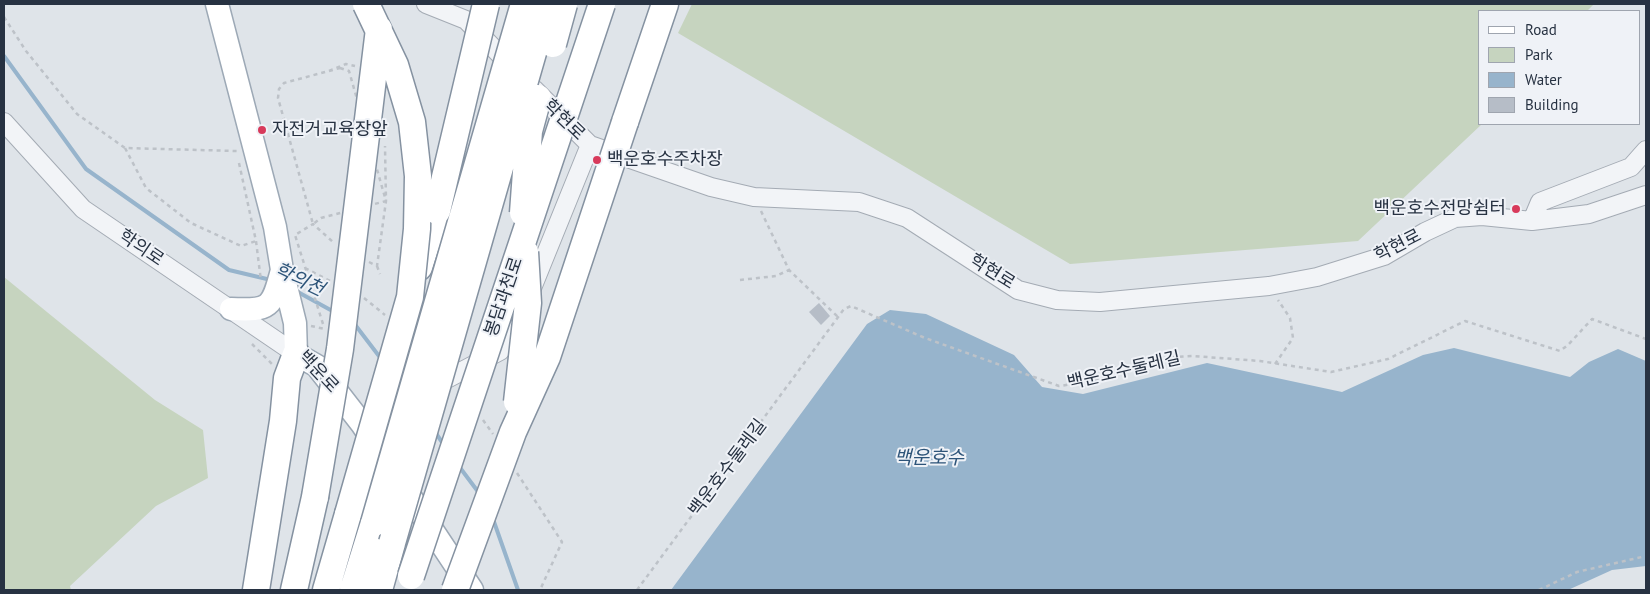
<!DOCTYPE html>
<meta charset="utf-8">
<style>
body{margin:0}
#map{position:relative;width:1650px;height:594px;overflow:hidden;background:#dfe4e9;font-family:"PT Sans",sans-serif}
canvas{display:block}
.frame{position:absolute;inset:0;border:5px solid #273242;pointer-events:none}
.legend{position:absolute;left:1478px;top:10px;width:162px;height:115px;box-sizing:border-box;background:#eff2f7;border:1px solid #9fa5af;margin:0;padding:6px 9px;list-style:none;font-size:15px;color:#273242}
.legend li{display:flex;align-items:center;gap:10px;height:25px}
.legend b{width:25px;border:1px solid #9fa5af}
</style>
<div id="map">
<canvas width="1650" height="594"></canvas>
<div class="frame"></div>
<ul class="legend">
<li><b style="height:6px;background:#fff"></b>Road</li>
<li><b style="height:14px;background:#c6d4bf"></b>Park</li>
<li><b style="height:14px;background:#97b4cc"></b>Water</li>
<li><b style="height:14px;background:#b6bdc7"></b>Building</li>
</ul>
</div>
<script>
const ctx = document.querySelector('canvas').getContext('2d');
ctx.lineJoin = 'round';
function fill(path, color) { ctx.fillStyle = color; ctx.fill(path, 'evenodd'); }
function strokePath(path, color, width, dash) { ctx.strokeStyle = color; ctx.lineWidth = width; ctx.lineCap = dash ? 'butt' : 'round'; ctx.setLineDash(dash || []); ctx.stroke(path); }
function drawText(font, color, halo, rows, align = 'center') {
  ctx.font = font + ' "PT Sans","Noto Sans KR",sans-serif'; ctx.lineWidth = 4; ctx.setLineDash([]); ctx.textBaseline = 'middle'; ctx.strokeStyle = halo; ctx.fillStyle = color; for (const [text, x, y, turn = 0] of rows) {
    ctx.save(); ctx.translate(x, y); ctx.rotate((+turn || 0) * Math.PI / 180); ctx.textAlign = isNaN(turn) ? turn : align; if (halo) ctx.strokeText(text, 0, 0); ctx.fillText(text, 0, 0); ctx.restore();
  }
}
fill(new Path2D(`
 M692,4H1594L1587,11H1479V124H1482L1358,241L1070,264L678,33Z
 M4,277L155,400L203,430L208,478L156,506L70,586L71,590H4Z`), '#c6d4bf');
fill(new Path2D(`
 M890,310L926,314L1014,355L1042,387L1083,394L1207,363L1342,392L1423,355L1454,348L1570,377L1589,362L1618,349L1646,361V566L1612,570L1568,590H671L867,324Z`), '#97b4cc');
strokePath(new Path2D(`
 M4,56L86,169L229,270L271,280
 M296,291L336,313
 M353,322L382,360
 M435,432L444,445
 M458,465L479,493
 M493,519L518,590`), '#97b4cc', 4);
fill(new Path2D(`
 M819,303L830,316L821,325L809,312Z`), '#b6bdc7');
const minor = new Path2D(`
 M426,4L466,20L514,69
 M534,89L590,145L711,187L754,197L859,202L907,218L1018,290L1057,300L1100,302L1269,286L1317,277L1384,256L1425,232L1455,218L1482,216L1532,221L1589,214L1646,195
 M4,122L83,209L296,354
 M1532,221L1540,202L1631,167L1646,150
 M530,293L590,145
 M371,419L500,351L514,333L521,317`);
const major = new Path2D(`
 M217,4L275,227L282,270L295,323L296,354L317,366L362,424L472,590
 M231,309C270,311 272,308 282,270`);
const highway = new Path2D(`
 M625,122L665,4
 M419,267L437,211
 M256,590L283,421L287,378L296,354
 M294,590L315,497
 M326,590L348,514
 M353,590L374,523
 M379,590L392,543`);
strokePath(minor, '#a4abb4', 20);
strokePath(major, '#9da9b6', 25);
strokePath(highway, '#8592a1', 29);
strokePath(new Path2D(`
 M4,17L26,51L77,114L125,148L237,151
 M340,68L349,71L386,201L321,218L313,224L278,98L279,89L284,83Z
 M329,71L346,64L355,66
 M125,148L146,188L191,223L241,246L256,241
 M239,163L256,241L261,281
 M761,211L789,270L838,317
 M369,262L377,266L386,201L385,146
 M377,266L380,274
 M305,268L330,281
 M740,280L776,276L789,270
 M364,298L385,315
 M323,324L295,235L313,224L333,242
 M311,326L325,329
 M252,344L272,364
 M1275,364L1293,338L1290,318L1278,300
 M483,420L493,434
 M517,473L562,542L540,590
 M637,590L844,309L851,306L925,338L1059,386L1088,382L1174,357L1193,356L1260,361L1331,372L1388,359L1465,321L1560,351L1568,345L1592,319L1646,339
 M1539,590L1577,572L1646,556`), '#bdc2c8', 2.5, [4, 4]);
strokePath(minor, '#f2f4f7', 18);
strokePath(major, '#fff', 22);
strokePath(highway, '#fff', 26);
const highwayBridge = new Path2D(`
 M553,44L564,4
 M437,211L486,4
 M523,213L529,131L538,98
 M517,402L528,303L525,252
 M315,497L340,349L379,29
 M348,514L410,297L417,229L418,176L412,122L395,65L366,4
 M374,523L524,4
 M392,543L545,11
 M411,576L602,4
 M455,590L513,432L547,357L625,122`);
strokePath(highwayBridge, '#8592a1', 29, []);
strokePath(highwayBridge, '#fff', 26);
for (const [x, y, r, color] of [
 [262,130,5,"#d83a5b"],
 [597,160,5,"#d83a5b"],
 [1516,209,5,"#d83a5b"]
]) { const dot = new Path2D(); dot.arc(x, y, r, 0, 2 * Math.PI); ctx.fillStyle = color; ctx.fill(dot); strokePath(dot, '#eff2f7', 2); }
drawText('18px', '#273242', '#eff2f7', [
 ["학현로",564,120,44],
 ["학현로",1398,246,-27],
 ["학의로",141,248,34],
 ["학현로",992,272,32],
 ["봉담과천로",504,297,-71],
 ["백운호수둘레길",1124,371,-13],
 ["백운로",318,372,47],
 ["백운호수둘레길",728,468,-53]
]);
drawText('18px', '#273242', '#eff2f7', [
 ["자전거교육장앞",272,130],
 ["백운호수주차장",607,160],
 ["백운호수전망쉼터",1506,209,"right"]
], 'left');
drawText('italic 19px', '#2d5479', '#eff2f7', [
 ["학의천",299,280,25],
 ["백운호수",929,459]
]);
</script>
